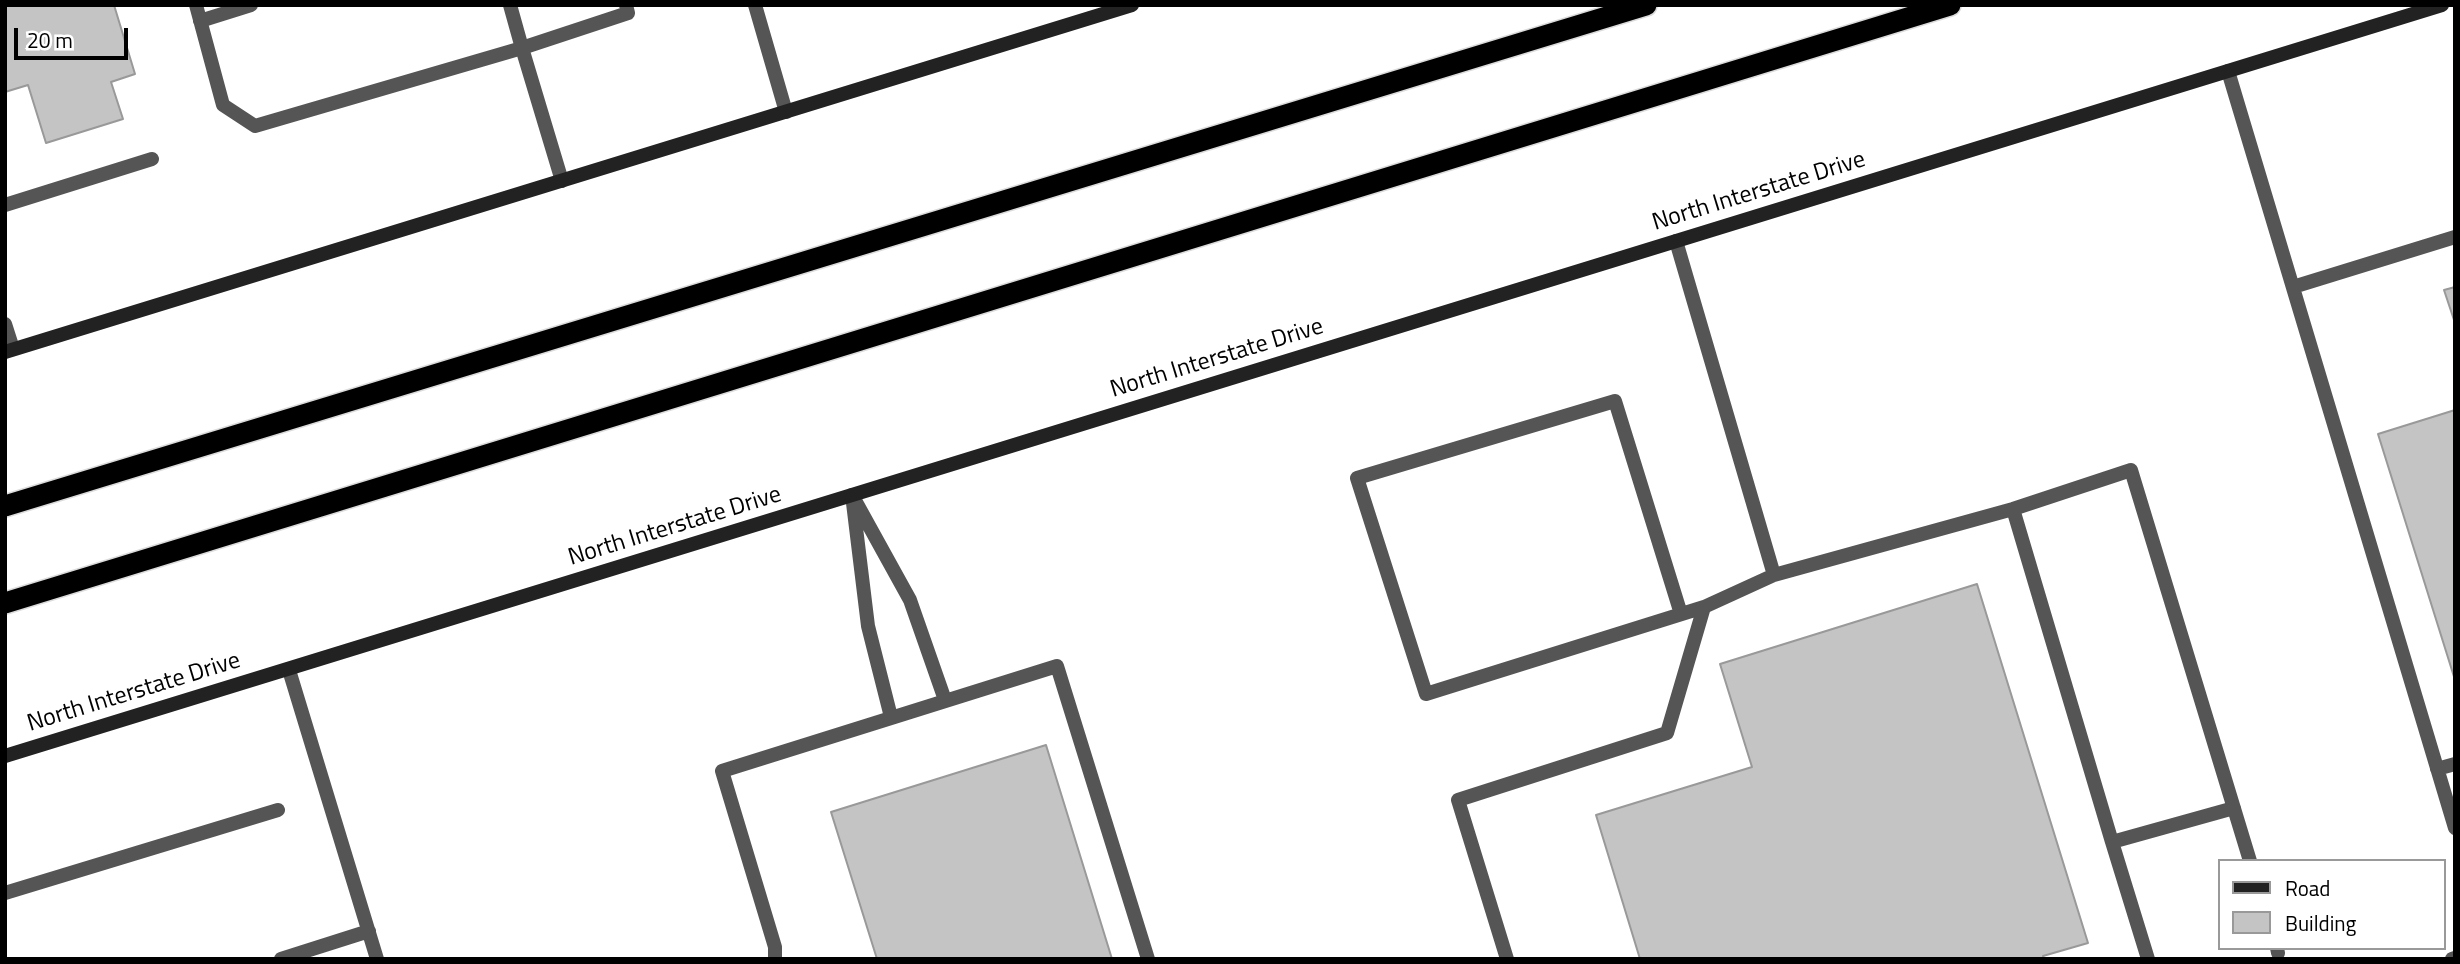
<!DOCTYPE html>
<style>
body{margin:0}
#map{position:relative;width:2460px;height:964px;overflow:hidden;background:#fff;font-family:"Titillium Web",sans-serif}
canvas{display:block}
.frame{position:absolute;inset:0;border:7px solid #000;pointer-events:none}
.legend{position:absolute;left:2218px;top:859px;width:228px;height:91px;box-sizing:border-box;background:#fff;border:2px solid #999;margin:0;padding:9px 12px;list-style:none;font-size:21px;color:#000}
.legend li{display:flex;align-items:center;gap:14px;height:35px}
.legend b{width:35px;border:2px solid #999}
.scale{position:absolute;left:14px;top:28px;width:114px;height:32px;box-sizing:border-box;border:4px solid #000;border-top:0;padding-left:9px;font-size:21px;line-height:24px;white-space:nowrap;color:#000;-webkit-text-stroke:5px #fff;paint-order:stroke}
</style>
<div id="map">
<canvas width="2460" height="964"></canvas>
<div class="frame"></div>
<ul class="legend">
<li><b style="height:9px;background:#222"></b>Road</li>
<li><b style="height:19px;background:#c4c4c4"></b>Building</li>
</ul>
<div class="scale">20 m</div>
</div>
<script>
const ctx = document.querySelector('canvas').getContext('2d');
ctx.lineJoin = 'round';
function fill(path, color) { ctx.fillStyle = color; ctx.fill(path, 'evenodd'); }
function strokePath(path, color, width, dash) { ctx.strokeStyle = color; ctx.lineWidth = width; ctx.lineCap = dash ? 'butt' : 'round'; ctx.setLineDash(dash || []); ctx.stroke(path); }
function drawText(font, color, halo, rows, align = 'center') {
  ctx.font = font + ' "Titillium Web",sans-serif'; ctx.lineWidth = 6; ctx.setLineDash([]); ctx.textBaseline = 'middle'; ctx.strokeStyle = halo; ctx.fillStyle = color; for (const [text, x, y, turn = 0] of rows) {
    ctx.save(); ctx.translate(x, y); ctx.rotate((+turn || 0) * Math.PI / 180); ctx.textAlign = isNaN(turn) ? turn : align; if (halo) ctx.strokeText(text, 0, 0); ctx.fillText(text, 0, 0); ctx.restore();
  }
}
const building = new Path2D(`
 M5,5H114L135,74L111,82L123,119L46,143L28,85L5,92Z
 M2455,287V323L2444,290Z
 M2455,410V680L2378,434Z
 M1977,584L2088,943L2043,956L2044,959H1640L1596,815L1752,767L1720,664Z
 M1046,745L1112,959H877L831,812Z`);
fill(building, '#c4c4c4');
strokePath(building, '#999', 2);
const highway = new Path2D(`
 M5,506L1646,5
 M5,603L1950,5`);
strokePath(highway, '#dbdbdb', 24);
strokePath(new Path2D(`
 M196,5L223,105L255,126L522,48L562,181
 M510,5L522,48L628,13L626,5
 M755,5L786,112
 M200,21L251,5
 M2228,71L2455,828
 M5,205L152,159
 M1676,241L1774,575L2013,509L2131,470L2250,861
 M2293,287L2455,237
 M5,324L13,349
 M2013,509L2112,842
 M1681,614L1615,401L1357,478L1426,694L1704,607
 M289,670L377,959
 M891,717L868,626L852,495L910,600L945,700
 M2437,769L2455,764
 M5,893L278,810
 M2277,948L2278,953
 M281,959L369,931
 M775,959V947L722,771L1057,666L1148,959
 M1507,959L1458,800L1667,733L1704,607L1774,575
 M2148,959L2112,842L2234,808
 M2452,959L2455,958`), '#555', 14);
strokePath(new Path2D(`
 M5,352L1132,5
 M5,756L2442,5`), '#222', 14);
strokePath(highway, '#000', 21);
drawText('24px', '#000', '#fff', [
 ["North Interstate Drive",1759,192,-17],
 ["North Interstate Drive",1217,359,-17],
 ["North Interstate Drive",675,527,-17],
 ["North Interstate Drive",134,693,-17]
]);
</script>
